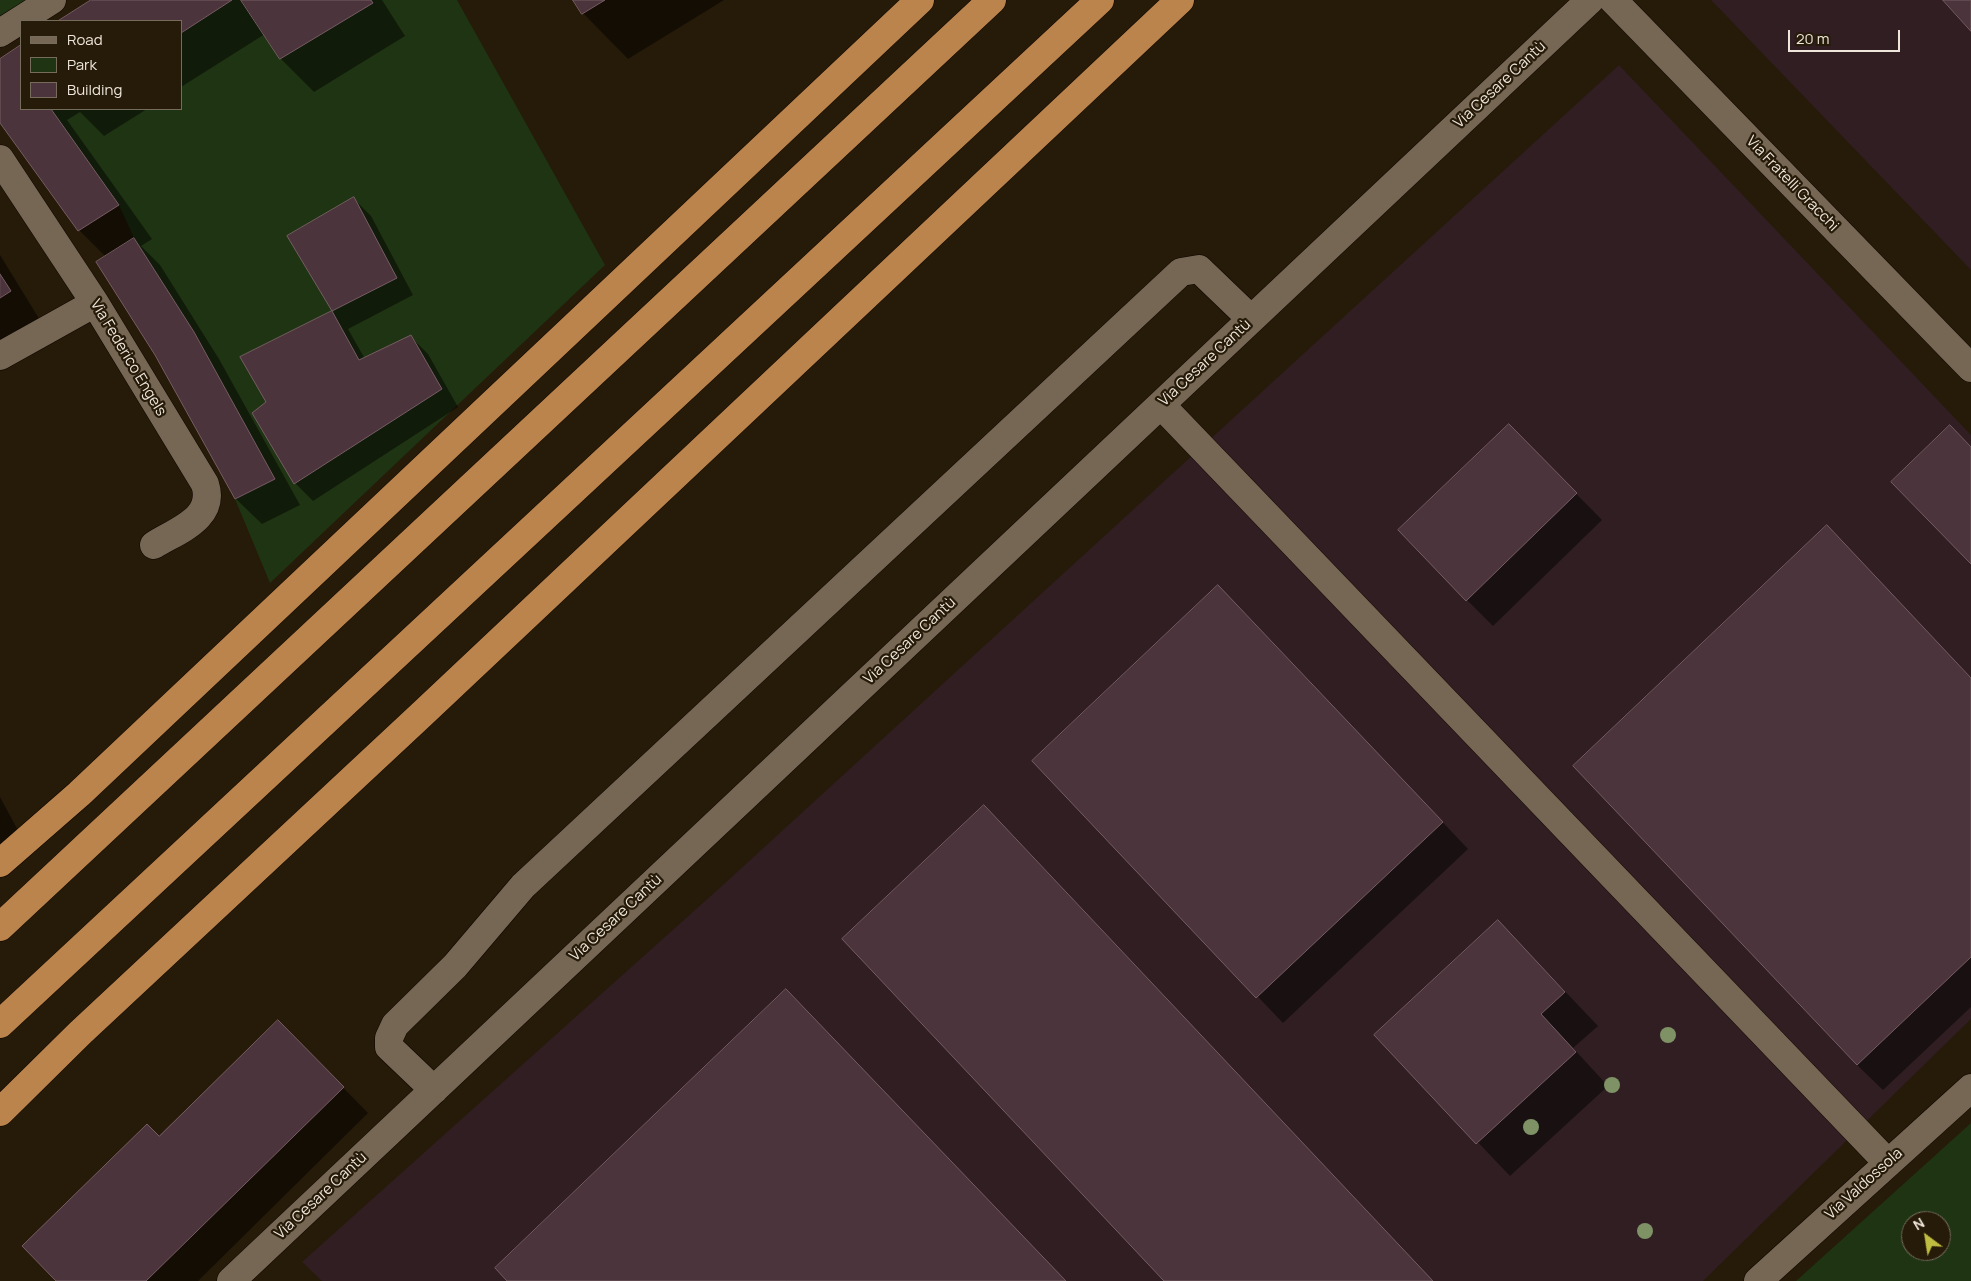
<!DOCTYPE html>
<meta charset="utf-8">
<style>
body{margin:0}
#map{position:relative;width:1971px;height:1281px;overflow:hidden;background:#261a08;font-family:Manrope,sans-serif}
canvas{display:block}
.legend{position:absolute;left:20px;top:20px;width:162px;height:90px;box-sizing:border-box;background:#261a08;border:1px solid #766c5c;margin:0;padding:6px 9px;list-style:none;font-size:15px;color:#efe6db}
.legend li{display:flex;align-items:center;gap:10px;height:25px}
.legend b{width:25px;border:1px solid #766c5c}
.north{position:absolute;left:1901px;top:1211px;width:50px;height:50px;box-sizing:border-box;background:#261a08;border:1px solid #766c5c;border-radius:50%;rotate:329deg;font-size:14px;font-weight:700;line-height:20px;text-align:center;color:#efe6db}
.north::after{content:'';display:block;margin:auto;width:18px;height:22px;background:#c0be40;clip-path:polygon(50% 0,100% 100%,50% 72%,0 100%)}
.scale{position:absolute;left:1788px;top:30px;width:112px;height:22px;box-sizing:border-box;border:2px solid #efe6db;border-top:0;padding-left:6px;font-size:15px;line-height:18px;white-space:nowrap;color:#efe6db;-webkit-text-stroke:4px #261a08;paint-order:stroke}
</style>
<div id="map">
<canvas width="1971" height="1281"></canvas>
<ul class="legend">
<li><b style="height:6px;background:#756753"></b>Road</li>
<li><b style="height:14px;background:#1f3412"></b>Park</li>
<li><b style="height:14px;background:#4b343b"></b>Building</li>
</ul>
<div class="north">N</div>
<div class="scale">20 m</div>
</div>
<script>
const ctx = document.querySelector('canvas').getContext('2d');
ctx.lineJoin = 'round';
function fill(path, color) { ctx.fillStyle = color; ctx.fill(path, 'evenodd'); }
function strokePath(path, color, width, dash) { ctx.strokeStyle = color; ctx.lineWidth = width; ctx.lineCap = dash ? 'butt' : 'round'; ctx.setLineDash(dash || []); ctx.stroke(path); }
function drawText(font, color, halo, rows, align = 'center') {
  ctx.font = font + ' Manrope,sans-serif'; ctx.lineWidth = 4.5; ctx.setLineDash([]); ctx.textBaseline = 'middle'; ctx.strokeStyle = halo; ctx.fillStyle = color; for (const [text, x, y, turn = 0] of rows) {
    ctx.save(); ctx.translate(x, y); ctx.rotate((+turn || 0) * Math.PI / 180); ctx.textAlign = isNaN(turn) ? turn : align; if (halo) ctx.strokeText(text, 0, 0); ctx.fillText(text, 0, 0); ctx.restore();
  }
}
fill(new Path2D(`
 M1711,0H1971V270Z
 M1619,65L1971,435V1019L1703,1281H322L302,1262L724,884Z`), '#301e22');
fill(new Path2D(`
 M0,0H36L0,23Z
 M232,0H241L280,59L372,3L371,0H457L605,265L270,583L235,499L275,478L194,332L134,238L119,205L51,109H181V33Z
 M1971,1123V1281H1796ZM1911,1221H1941V1251H1911Z`), '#1f3412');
fill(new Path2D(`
 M94,0H382L405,36L314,92L281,59L265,34L181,87V21H61Z
 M575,0H724L628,59L583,13Z
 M21,47V109H147L104,136L80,112L67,120L152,239L141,246L160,265L219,359L300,505L262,524L236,499L106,257L79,230L0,121V60Z
 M354,199L371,216L413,295L348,329L365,359L411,337L428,354L458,407L313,501L295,483L267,402L242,357L334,311Z
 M0,255L43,325L0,352Z
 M1534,451L1602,520L1493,626L1467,600Z
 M1853,553L1971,678V1007L1883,1090L1857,1065Z
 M1244,612L1468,849L1283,1023L1033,761Z
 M0,797L29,851L0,867Z
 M984,807L1010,832L1432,1281H1166Z
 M1498,921L1598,1026L1573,1048L1608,1086L1510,1176L1376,1035Z
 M303,1047L368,1113L198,1281H58L159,1138Z`), '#0007');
const building = new Path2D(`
 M91,0H232L181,33V21H58Z
 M241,0H371L373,3L280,59Z
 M573,0H605L582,14Z
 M1943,0H1971V31Z
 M21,45V109H51L119,205L78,231L0,123V59Z
 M354,197L397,278L332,311L287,236Z
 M134,238L194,332L275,479L235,499L155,355L96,262Z
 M0,274L11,291L0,298Z
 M332,311L359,360L411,335L442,389L294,484L252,413L266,402L240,357Z
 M1509,424L1577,493L1466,601L1398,530Z
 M1950,425L1971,447V564L1891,482Z
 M1827,525L1971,678V957L1857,1065L1573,766Z
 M1218,585L1443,822L1256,998L1032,761Z
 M984,805L1433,1281H1164L842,939Z
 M1498,920L1565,992L1541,1014L1576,1052L1476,1144L1374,1035Z
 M786,989L1066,1281H507L495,1268Z
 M278,1020L344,1087L146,1281H56L22,1246L147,1124L159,1136Z`);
fill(building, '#4b343b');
strokePath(building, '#765c64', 1);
const minor = new Path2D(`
 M1613,0L1971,368
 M0,33L52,0
 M0,159L95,303L205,484C216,518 178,530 154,545
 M0,356L95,303
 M1161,405L1888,1163
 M434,1090L389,1047V1038L395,1025L455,966L523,886L1181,272L1199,269L1251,319
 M231,1281L1590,0
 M1758,1281L1971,1088`);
const highway = new Path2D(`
 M0,863L79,794L920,0
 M0,927L992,0
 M0,1024L1100,0
 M0,1112L80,1033L421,715L1180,0`);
strokePath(minor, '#0f0500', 29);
strokePath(highway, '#0f0500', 29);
strokePath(minor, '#756753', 28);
strokePath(highway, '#bb844c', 28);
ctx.fillStyle = '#7f9266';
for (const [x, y] of [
 [1668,1035],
 [1612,1085],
 [1531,1127],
 [1645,1231]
]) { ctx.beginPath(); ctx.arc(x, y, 8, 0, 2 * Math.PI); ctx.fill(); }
drawText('15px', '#efe6db', '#261a08', [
 ["Via Cesare Cantù",1500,85,-43],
 ["Via Fratelli Gracchi",1792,184,46],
 ["Via Federico Engels",128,358,59],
 ["Via Cesare Cantù",1205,363,-43],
 ["Via Cesare Cantù",910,641,-43],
 ["Via Cesare Cantù",616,918,-43],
 ["Via Valdossola",1864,1184,-42],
 ["Via Cesare Cantù",321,1196,-43]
]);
</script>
